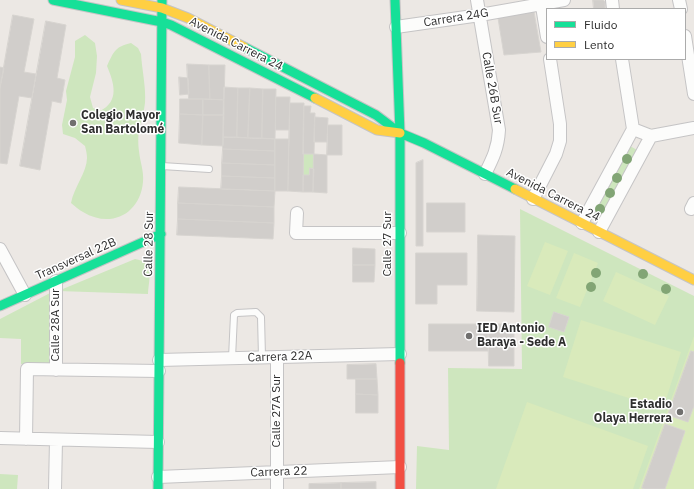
<!DOCTYPE html>
<meta charset="utf-8">
<style>
body{margin:0}
#map{position:relative;width:694px;height:489px;overflow:hidden;background:#ece8e4;font-family:"IBM Plex Sans",sans-serif}
canvas{display:block}
.legend{position:absolute;left:546px;top:8px;width:140px;height:52px;box-sizing:border-box;background:#fff;border:1px solid #ababab;margin:0;padding:5px 7px;list-style:none;font-size:12px;color:#2e2e2e}
.legend li{display:flex;align-items:center;gap:8px;height:20px}
.legend b{width:20px;border:1px solid #ababab}
</style>
<div id="map">
<canvas width="694" height="489"></canvas>
<ul class="legend">
<li><b style="height:5px;background:#16e098"></b>Fluido</li>
<li><b style="height:5px;background:#ffcf43"></b>Lento</li>
</ul>
</div>
<script>
const ctx = document.querySelector('canvas').getContext('2d');
ctx.lineJoin = 'round';
function fill(path, color) { ctx.fillStyle = color; ctx.fill(path, 'evenodd'); }
function strokePath(path, color, width, dash) { ctx.strokeStyle = color; ctx.lineWidth = width; ctx.lineCap = dash ? 'butt' : 'round'; ctx.setLineDash(dash || []); ctx.stroke(path); }
function drawText(font, color, halo, rows, align = 'center') {
  ctx.font = font + ' "IBM Plex Sans",sans-serif'; ctx.lineWidth = 3; ctx.setLineDash([]); ctx.textBaseline = 'middle'; ctx.strokeStyle = halo; ctx.fillStyle = color; for (const [text, x, y, turn = 0] of rows) {
    ctx.save(); ctx.translate(x, y); ctx.rotate((+turn || 0) * Math.PI / 180); ctx.textAlign = isNaN(turn) ? turn : align; if (halo) ctx.strokeText(text, 0, 0); ctx.fillText(text, 0, 0); ctx.restore();
  }
}
fill(new Path2D(`
 M85,35L95,43L97,56L96,73L90,97L93,108L100,111C120,101 114,83 107,66C114,51 115,47 131,43L138,48L141,54C142,70 146,87 145,103C144,112 141,121 139,130C138,136 138,145 139,151C140,162 144,171 143,182C140,214 111,229 83,212C79,210 75,206 71,203C74,187 87,172 87,158C87,154 86,150 85,146L75,138L63,134L62,125L67,100L66,91L75,57V41Z
 M630,146L637,150L602,215L595,211Z
 M303,154H314V169L310,168L309,175H303Z
 M520,209L694,296V489H416L417,446L449,450L448,368L522,369Z
 M135,259C155,262 149,278 148,294L58,291Z
 M52,292V364H21V339L0,338V319Z
 M0,474L18,475L17,489H0Z`), '#cee6be');
fill(new Path2D(`
 M545,242L568,251L550,295L527,286Z
 M574,253L598,263L580,307L556,298Z
 M616,272L669,296L655,325L603,301Z
 M581,320L681,352L663,409L563,377Z
 M694,336V489H639Z
 M527,402L648,446L633,489H496Z`), '#d9eabb');
const building = new Path2D(`
 M593,0H603L605,2V9H594Z
 M534,12L541,52L504,55L498,18Z
 M13,15L34,19L24,72L36,74L32,98L19,96L7,164L0,163V88Z
 M46,21L66,25L57,78L65,80L61,103L52,101L40,170L20,166Z
 M187,64L209,65L210,99H189Z
 M209,65H225L224,100L210,99Z
 M0,67L4,68L0,88Z
 M179,77L188,78L189,94L180,95Z
 M224,87L238,88L237,137H223Z
 M238,88H250L248,138L237,137Z
 M250,88L263,89L262,138H248Z
 M263,89H276L275,139L262,138Z
 M276,97H290L289,130H276Z
 M180,99H203V115L180,114Z
 M203,99L224,100V115H203Z
 M290,103H304L303,192L288,191Z
 M304,106H311L310,113H315L314,154H303Z
 M180,114L203,115L202,145L179,143Z
 M203,115H224L223,146L202,145Z
 M315,117L328,118L327,142H314Z
 M328,125H342V155H327Z
 M223,137L275,139V151L223,149Z
 M275,139H289L288,191H275Z
 M223,149L275,151V165L222,163Z
 M314,154L327,155V193L313,192Z
 M423,160V246H416V163Z
 M222,163L275,165V178L222,176Z
 M310,168L314,169L313,192H303V175H309Z
 M222,176L275,178V191L221,189Z
 M179,187L275,191L274,207L178,203Z
 M178,203L274,207V223L178,219Z
 M427,203H465V232H427Z
 M178,219L274,223L273,239L177,235Z
 M478,235L515,236L514,312L477,311Z
 M353,248L375,249V265H353Z
 M416,253H467V285H437V304H416Z
 M353,265H375L374,282H353Z
 M554,312L569,317L564,332L549,327Z
 M429,324H488V351H429Z
 M488,324H514V366H489Z
 M691,351L694,352V406L688,422L668,415Z
 M376,364L377,379H347V365Z
 M356,379H377L378,395L356,394Z
 M356,394L378,395V413H356Z
 M665,424L685,431L665,489H645L642,488Z
 M376,482V489H341V483Z
 M341,483V489H309V484Z`);
fill(building, '#d1cecb');
strokePath(building, '#d7d4d0', 1);
const lane = new Path2D(`
 M162,166L209,169
 M232,358L234,315L237,313L256,312L261,317L262,357`);
const street = new Path2D(`
 M477,0L499,130C498,148 493,158 485,174
 M541,0L547,37
 M612,0L613,9
 M679,0L681,9
 M396,27L480,15L564,0
 M685,36L694,94
 M633,129L651,136L694,128
 M533,199L556,154L560,141V124L550,59
 M691,209L694,203
 M297,213L296,233H400
 M582,223L633,129L622,59
 M599,232L651,136
 M0,249L25,295
 M56,281V370
 M277,357V489
 M159,360L400,354
 M0,438L158,442
 M26,439L27,369L159,371
 M158,477L400,467
 M55,489L56,440`);
const fast = new Path2D(`
 M53,0L162,22L171,25L315,98
 M395,0L400,133V363
 M244,47L376,115L400,133L424,143L515,189
 M0,306L161,234
 M158,489L162,0`);
const slow = new Path2D(`
 M121,0L162,8L188,18L244,47
 M315,98L377,130L400,133
 M515,189L694,280`);
const jam = new Path2D(`
 M400,363V489`);
strokePath(lane, '#c5c4c5', 8);
strokePath(street, '#c5c4c5', 14);
strokePath(fast, '#c5c4c5', 11);
strokePath(slow, '#c5c4c5', 11);
strokePath(jam, '#c5c4c5', 11);
strokePath(lane, '#fcfcfb', 6);
strokePath(street, '#fcfcfb', 12);
strokePath(fast, '#16e098', 9);
strokePath(slow, '#ffcf43', 9);
strokePath(jam, '#f24e42', 9);
ctx.fillStyle = '#82a575';
for (const [x, y] of [
 [627,159],
 [617,178],
 [610,193],
 [600,209],
 [596,273],
 [643,274],
 [591,287],
 [666,289]
]) { ctx.beginPath(); ctx.arc(x, y, 5, 0, 2 * Math.PI); ctx.fill(); }
for (const [x, y, r, color] of [
 [73,123,4,"#706f6e"],
 [469,336,4,"#706f6e"],
 [680,412,4,"#706f6e"]
]) { const dot = new Path2D(); dot.arc(x, y, r, 0, 2 * Math.PI); ctx.fillStyle = color; ctx.fill(dot); strokePath(dot, '#fff', 1.5); }
drawText('12px', '#2e2e2e', '#fff', [
 ["Carrera 24G",456,18,-9],
 ["Avenida Carrera 24",236,44,27],
 ["Calle 26B Sur",492,88,80],
 ["Avenida Carrera 24",553,195,27],
 ["Calle 28 Sur",149,244,-89],
 ["Calle 27 Sur",388,244,-90],
 ["Transversal 22B",76,259,-24],
 ["Calle 28A Sur",56,325,-90],
 ["Carrera 22A",280,357,-2],
 ["Calle 27A Sur",277,411,-90],
 ["Carrera 22",279,472,-2]
]);
drawText('bold 12px', '#2e2e2e', '#fff', [
 ["Colegio Mayor",81,116],
 ["San Bartolomé",81,130],
 ["IED Antonio",477,329],
 ["Baraya - Sede A",477,343],
 ["Estadio",672,405,"right"],
 ["Olaya Herrera",672,419,"right"]
], 'left');
</script>
